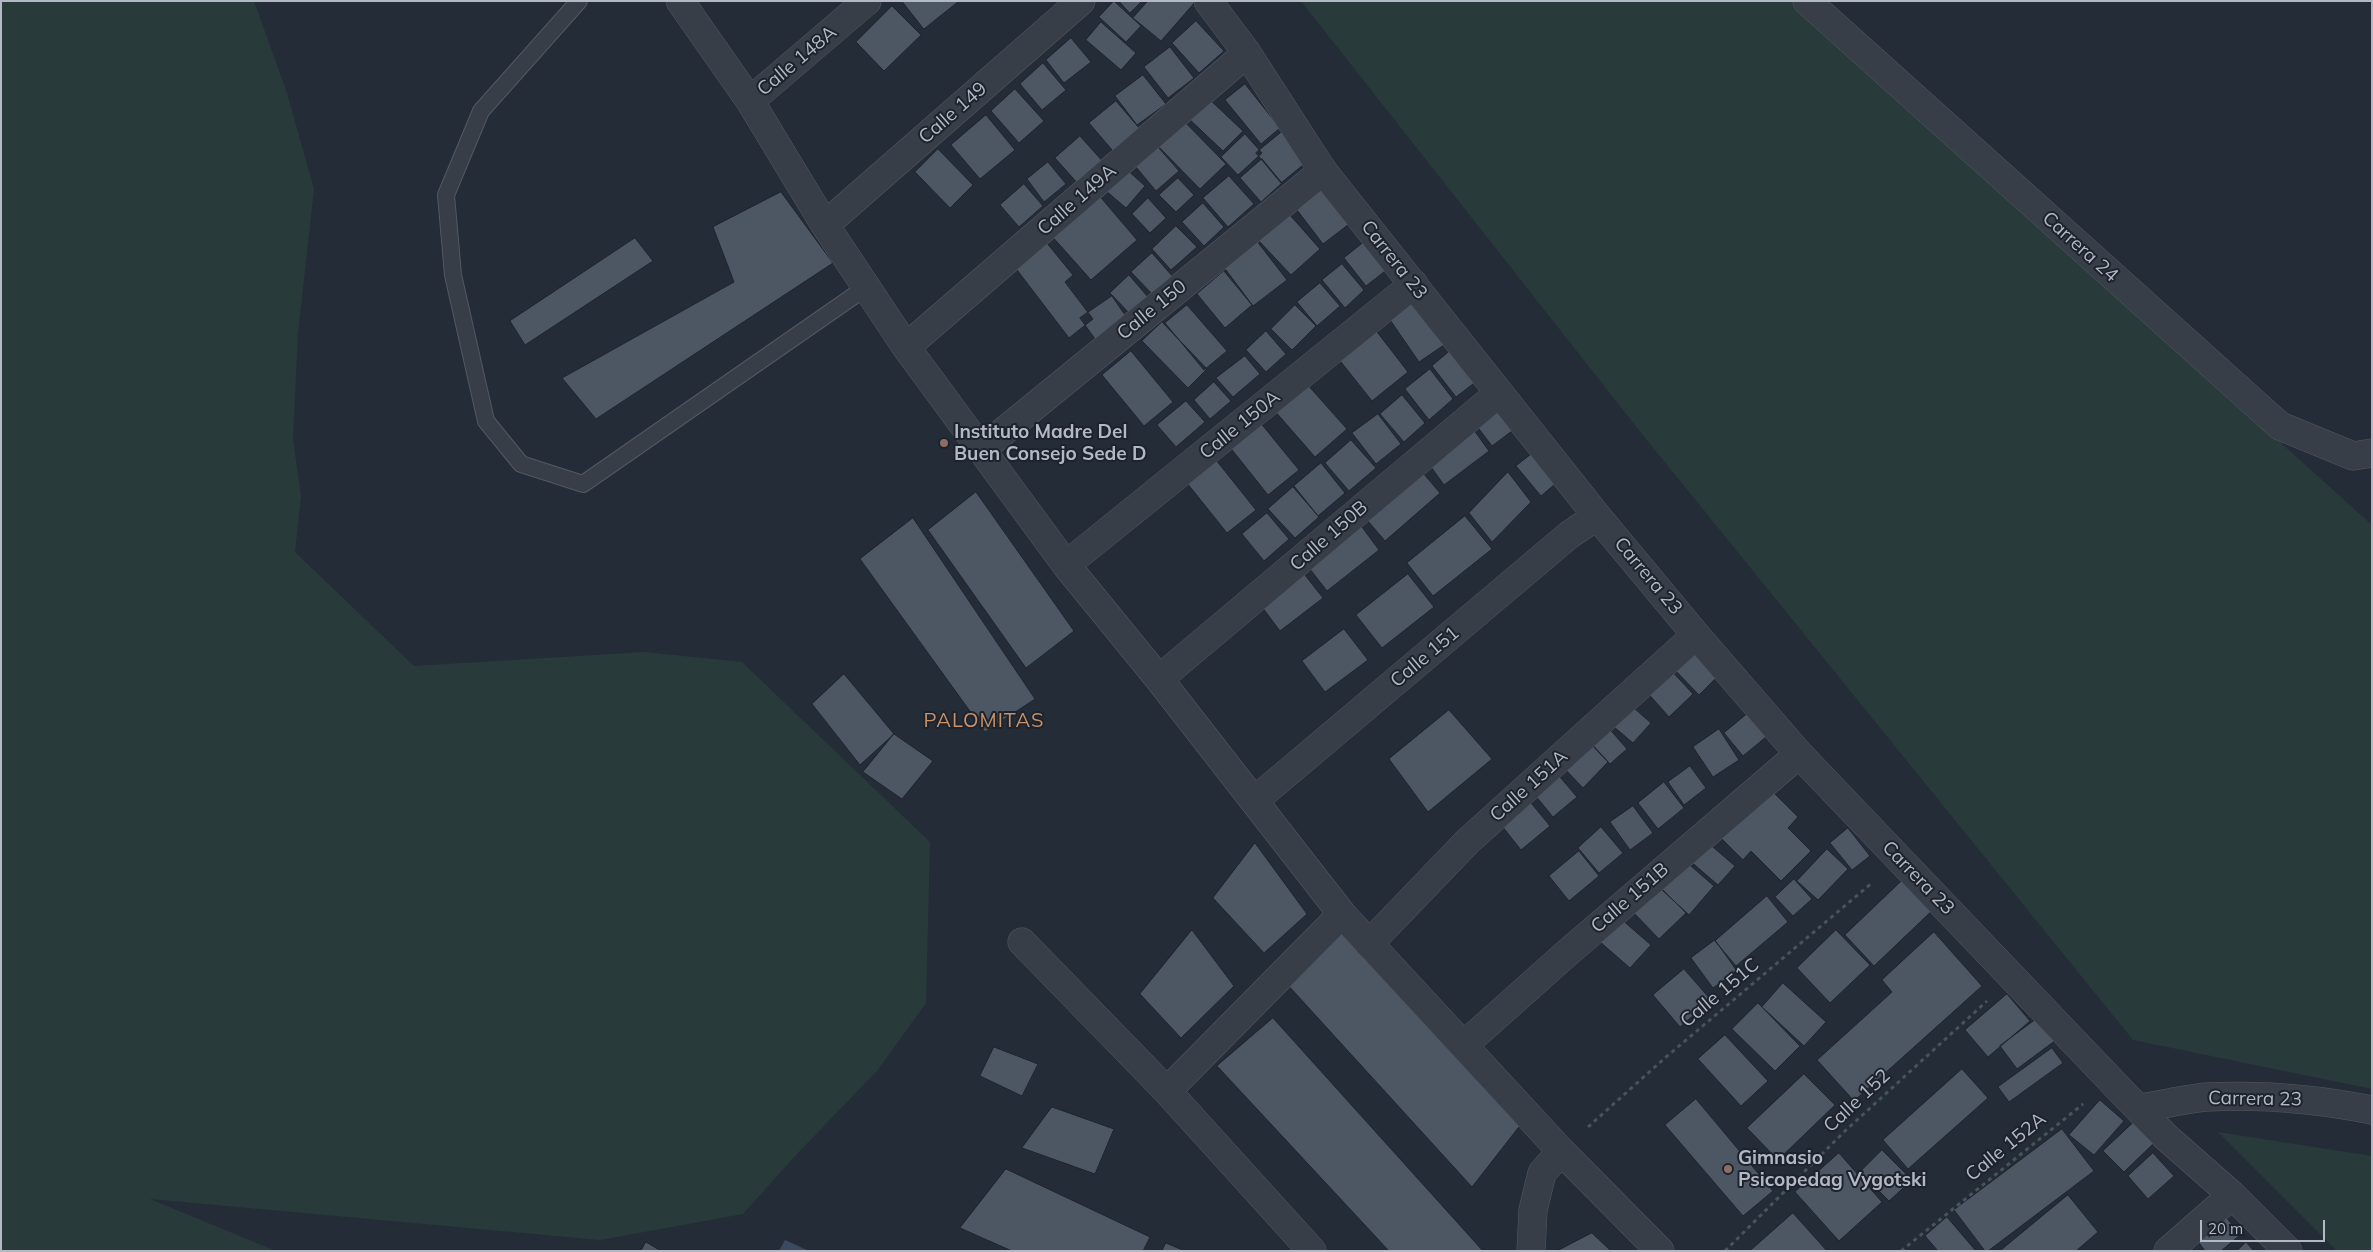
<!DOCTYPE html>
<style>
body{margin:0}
#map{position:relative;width:2373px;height:1252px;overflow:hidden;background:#242c37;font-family:Mulish,sans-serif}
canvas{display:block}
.frame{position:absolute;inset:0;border:2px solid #b2b9c4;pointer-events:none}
.scale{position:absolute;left:2200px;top:1220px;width:125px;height:22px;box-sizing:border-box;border:2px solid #b2b9c4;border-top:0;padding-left:6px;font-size:15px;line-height:18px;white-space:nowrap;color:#b2b9c4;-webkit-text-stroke:4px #1d232d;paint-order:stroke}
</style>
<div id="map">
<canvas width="2373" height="1252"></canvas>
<div class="frame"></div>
<div class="scale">20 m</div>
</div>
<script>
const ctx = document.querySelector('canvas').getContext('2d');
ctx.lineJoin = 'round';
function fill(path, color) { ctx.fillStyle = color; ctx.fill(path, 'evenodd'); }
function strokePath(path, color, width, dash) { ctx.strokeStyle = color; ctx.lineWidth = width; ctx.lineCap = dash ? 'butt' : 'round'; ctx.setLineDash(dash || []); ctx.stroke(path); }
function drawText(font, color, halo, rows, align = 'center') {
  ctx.font = font + ' Mulish,sans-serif'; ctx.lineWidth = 4; ctx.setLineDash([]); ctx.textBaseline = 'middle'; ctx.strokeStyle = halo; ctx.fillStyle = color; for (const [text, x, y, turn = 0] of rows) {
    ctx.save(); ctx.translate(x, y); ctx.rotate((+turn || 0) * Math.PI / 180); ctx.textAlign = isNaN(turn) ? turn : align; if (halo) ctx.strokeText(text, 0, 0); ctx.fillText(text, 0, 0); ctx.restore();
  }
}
fill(new Path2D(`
 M1,1H254L287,93L314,189L298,333L293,439L301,496L295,552L414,666L644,652L742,662L930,842L926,1003L877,1071L796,1155L743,1214L600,1240L150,1199L276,1251H1Z
 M1301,1H1791L2372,525V1089L2133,1040L1642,434Z
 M2218,1132L2372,1156V1251H2337Z`), '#293a3a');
fill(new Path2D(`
 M785,1240L809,1251H779Z`), '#3b4a5e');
const building = new Path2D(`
 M902,1H959L924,29Z
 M1114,1L1141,26L1126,42L1099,17Z
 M1119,1H1142L1130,13Z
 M1148,1H1196L1161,41L1133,18Z
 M892,6L921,35L884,71L856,42Z
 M1196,21L1224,51L1199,73L1172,43Z
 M1101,22L1136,53L1121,70L1086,40Z
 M1071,38L1091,62L1064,83L1046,60Z
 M1170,47L1194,78L1168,98L1144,67Z
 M1043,63L1066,90L1042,110L1020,84Z
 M1143,75L1166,104L1137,125L1115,96Z
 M1245,84L1280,128L1261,144L1225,100Z
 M1015,89L1044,121L1019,143L991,111Z
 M1206,96L1243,131L1223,151L1186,116Z
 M1116,101L1140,129L1113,151L1089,123Z
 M986,115L1015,150L980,179L951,145Z
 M1179,116L1226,164L1200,189L1154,142Z
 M1284,130L1309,160L1281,183L1256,153Z
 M1245,134L1262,153L1238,175L1221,157Z
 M1080,136L1105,164L1080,186L1055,158Z
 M1158,147L1179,171L1156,191L1136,167Z
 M938,149L973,185L950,208L915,172Z
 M1262,159L1282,183L1261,202L1240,178Z
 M1048,162L1066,184L1044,202L1027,179Z
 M1124,167L1145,186L1126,208L1105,190Z
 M1229,176L1254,204L1228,227L1203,198Z
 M1178,178L1194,195L1176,212L1159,195Z
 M1324,183L1353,221L1323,244L1294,206Z
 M1024,184L1043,206L1019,227L1000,205Z
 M781,192L833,263L596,419L562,378L734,282L713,227Z
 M1097,193L1137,240L1091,280L1050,234Z
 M1148,198L1166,218L1150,233L1132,214Z
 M1203,203L1224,227L1204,246L1182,222Z
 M1289,214L1320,249L1291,275L1259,241Z
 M1176,226L1197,247L1171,270L1152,249Z
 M635,238L653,261L525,345L510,321Z
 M1369,238L1389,268L1366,286L1344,258Z
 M1256,240L1287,280L1253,306L1223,266Z
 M1046,242L1073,275L1065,282L1093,319L1069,338L1014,266Z
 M1152,253L1174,278L1154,296L1131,272Z
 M1342,264L1364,290L1345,308L1322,280Z
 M1224,271L1252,305L1225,328L1197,294Z
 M1129,275L1148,297L1130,314L1110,293Z
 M1320,283L1340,306L1317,326L1297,302Z
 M1112,296L1127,318L1095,339L1080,318Z
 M1410,297L1444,345L1419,362L1386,314Z
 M1187,305L1227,351L1204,370L1165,323Z
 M1295,305L1316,326L1292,350L1271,329Z
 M1162,322L1207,369L1188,388L1142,341Z
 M1374,328L1408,372L1372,401L1337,357Z
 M1266,331L1286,354L1266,372L1246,350Z
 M1457,345L1482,377L1456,397L1432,366Z
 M1131,351L1173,402L1144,426L1102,375Z
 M1245,356L1260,374L1233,397L1216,378Z
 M1430,369L1453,399L1429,420L1405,389Z
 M1214,382L1231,401L1210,419L1194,400Z
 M1306,383L1347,429L1315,457L1274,410Z
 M1402,395L1425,423L1404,442L1380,414Z
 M1186,401L1205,422L1176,447L1157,425Z
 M1497,402L1516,428L1492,446L1473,421Z
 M1378,414L1401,444L1376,464L1352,433Z
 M1259,421L1299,470L1268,495L1229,446Z
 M1471,426L1489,451L1444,485L1426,460Z
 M1351,440L1376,468L1349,491L1325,463Z
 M1538,449L1562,478L1541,496L1516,466Z
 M1216,460L1256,510L1227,533L1187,483Z
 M1321,463L1345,493L1318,516L1294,486Z
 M1418,467L1440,493L1385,541L1362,514Z
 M1508,472L1531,502L1492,542L1469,513Z
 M1293,487L1319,517L1295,538L1268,509Z
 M976,492L1074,631L1026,668L928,530Z
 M1267,513L1289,539L1264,561L1242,534Z
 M1465,516L1492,549L1433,596L1407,563Z
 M913,518L1035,699L985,732L860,559Z
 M1359,523L1379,550L1327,591L1306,564Z
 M1301,570L1323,598L1280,631L1259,603Z
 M1408,574L1434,607L1382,648L1356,615Z
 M1344,629L1368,660L1325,692L1302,661Z
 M1696,641L1724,670L1699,695L1671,666Z
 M1669,668L1693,694L1669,717L1645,690Z
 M844,674L894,734L860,765L812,704Z
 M1625,700L1651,723L1633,743L1607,721Z
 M1753,709L1772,732L1743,756L1724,733Z
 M1449,710L1492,759L1428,812L1389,759Z
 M1607,726L1627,749L1610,764L1590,742Z
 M1719,729L1739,760L1713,777L1693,747Z
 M894,734L933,761L902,799L863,772Z
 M1588,741L1608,762L1583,788L1562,766Z
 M1690,766L1706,788L1684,805L1668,782Z
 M1554,770L1577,797L1553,817L1530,789Z
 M1664,782L1684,808L1658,829L1638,803Z
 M1769,788L1798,817L1788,828L1811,851L1781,881L1751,851L1743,860L1720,837Z
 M1527,798L1550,826L1521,850L1498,821Z
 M1633,806L1653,833L1630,850L1610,822Z
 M1601,827L1623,853L1599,873L1578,848Z
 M1848,828L1870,856L1852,870L1830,843Z
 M1706,841L1735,866L1718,885L1689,860Z
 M1255,843L1307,914L1264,953L1213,898Z
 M1827,849L1848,869L1818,900L1797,881Z
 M1579,851L1599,876L1569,901L1549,876Z
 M1684,860L1714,886L1689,915L1660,888Z
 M1909,874L1938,905L1874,966L1845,935Z
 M1794,879L1812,899L1793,916L1775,897Z
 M1658,885L1686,913L1659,939L1632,911Z
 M1767,896L1788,922L1736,966L1715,941Z
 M1620,918L1651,945L1630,968L1599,941Z
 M1338,927L1522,1123L1472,1187L1286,983Z
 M1192,930L1234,986L1181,1038L1140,994Z
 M1836,930L1870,965L1830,1003L1797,968Z
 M1934,932L1982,986L1854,1101L1817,1060L1892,992L1882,980Z
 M1715,940L1737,971L1713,988L1691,958Z
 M1684,969L1711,1000L1680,1027L1653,995Z
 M1783,983L1826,1022L1804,1046L1762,1007Z
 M2007,994L2030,1021L1988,1057L1965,1030Z
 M1758,1003L1800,1046L1775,1071L1732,1029Z
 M2039,1017L2056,1040L2017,1069L2000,1046Z
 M1273,1018L1483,1251H1389L1217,1066Z
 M1725,1035L1768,1081L1741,1106L1698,1059Z
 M994,1047L1038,1064L1022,1096L980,1076Z
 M2052,1048L2063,1063L2009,1102L1998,1087Z
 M1962,1069L1988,1098L1908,1169L1883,1140Z
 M1804,1074L1835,1105L1778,1160L1747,1128Z
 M1696,1099L1773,1191L1743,1216L1665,1125Z
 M2100,1100L2124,1121L2094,1155L2069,1135Z
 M1052,1107L1114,1129L1095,1174L1022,1148Z
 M2135,1121L2155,1142L2124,1172L2103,1151Z
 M2062,1129L2094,1171L1988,1251H1985L1954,1210Z
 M1882,1150L1912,1180L1889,1201L1860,1172Z
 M1839,1153L1882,1202L1839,1241L1795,1192Z
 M2153,1153L2174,1176L2148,1199L2128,1176Z
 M1006,1169L1150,1237L1143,1251H1012L960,1228Z
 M2068,1195L2098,1232L2076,1251H2000Z
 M1793,1213L1827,1251H1750Z
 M2223,1213L2240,1235L2221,1251H2205L2194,1236Z
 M1947,1217L1976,1251H1938L1925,1236Z
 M1592,1233L1611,1251H1557Z
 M646,1242L661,1251H641Z
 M2246,1242L2254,1251H2237Z
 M1166,1243L1185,1251H1162Z`);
fill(building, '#4d5763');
strokePath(building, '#1f252f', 1);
const lane = new Path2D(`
 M579,1L481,111L446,195L453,275L486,421L521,464L583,484L868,286`);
const street = new Path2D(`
 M680,1L750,101L825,225L906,347L1066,565L1159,679L1342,914L1561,1151L1660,1251
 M1208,1L1247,53L1323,171L1597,516L1696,635L1799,754L2122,1092L2166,1137L2232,1195L2288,1251
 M1807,1L2280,426L2353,456L2372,453
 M750,101L867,1
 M825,225L1081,1
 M906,347L1247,53
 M982,449L1323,171
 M1066,565L1414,284
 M1159,679L1499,393
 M1254,801L1569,535L1597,516
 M1022,942L1167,1091
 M1369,944L1467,842L1696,635
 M1464,1045L1566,954L1799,754
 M2139,1108C2161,1105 2185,1099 2207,1097C2263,1094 2317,1099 2372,1110
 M1312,1251L1167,1091L1342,914
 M1531,1251L1533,1210L1542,1173L1561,1151
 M2168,1251L2232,1195`);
strokePath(lane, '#525963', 18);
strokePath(street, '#525963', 29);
strokePath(new Path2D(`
 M1588,1127L1666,1057L1873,882
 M1725,1251L1845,1131L1987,1001
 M1901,1251L2083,1104`), '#465558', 3, [4, 4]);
strokePath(lane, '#373e48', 16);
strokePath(street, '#373e48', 28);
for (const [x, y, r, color] of [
 [944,443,5,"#8d6e63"],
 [1728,1169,5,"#8d6e63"]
]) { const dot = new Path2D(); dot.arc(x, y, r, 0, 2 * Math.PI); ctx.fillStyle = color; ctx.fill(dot); strokePath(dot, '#1d232d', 2); }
drawText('19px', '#b2b9c4', '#1d232d', [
 ["Calle 148A",797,61,-40],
 ["Calle 149",953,113,-41],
 ["Calle 149A",1077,200,-41],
 ["Carrera 24",2080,247,42],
 ["Carrera 23",1394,260,52],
 ["Calle 150",1152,310,-39],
 ["Calle 150A",1240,425,-39],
 ["Calle 150B",1329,536,-41],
 ["Carrera 23",1648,576,50],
 ["Calle 151",1425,657,-40],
 ["Calle 151A",1529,786,-42],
 ["Carrera 23",1918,878,46],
 ["Calle 151B",1630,898,-41],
 ["Calle 151C",1720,993,-40],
 ["Carrera 23",2255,1099,1],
 ["Calle 152",1857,1101,-43],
 ["Calle 152A",2006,1147,-39]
]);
drawText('bold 19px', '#b2b9c4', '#1d232d', [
 ["Instituto Madre Del",954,432],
 ["Buen Consejo Sede D",954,454],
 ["Gimnasio",1738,1158],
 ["Psicopedag Vygotski",1738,1180]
], 'left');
ctx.letterSpacing = '1px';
drawText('20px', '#c7916a', '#1d232d', [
 ["PALOMITAS",984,721]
]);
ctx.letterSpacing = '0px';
</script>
